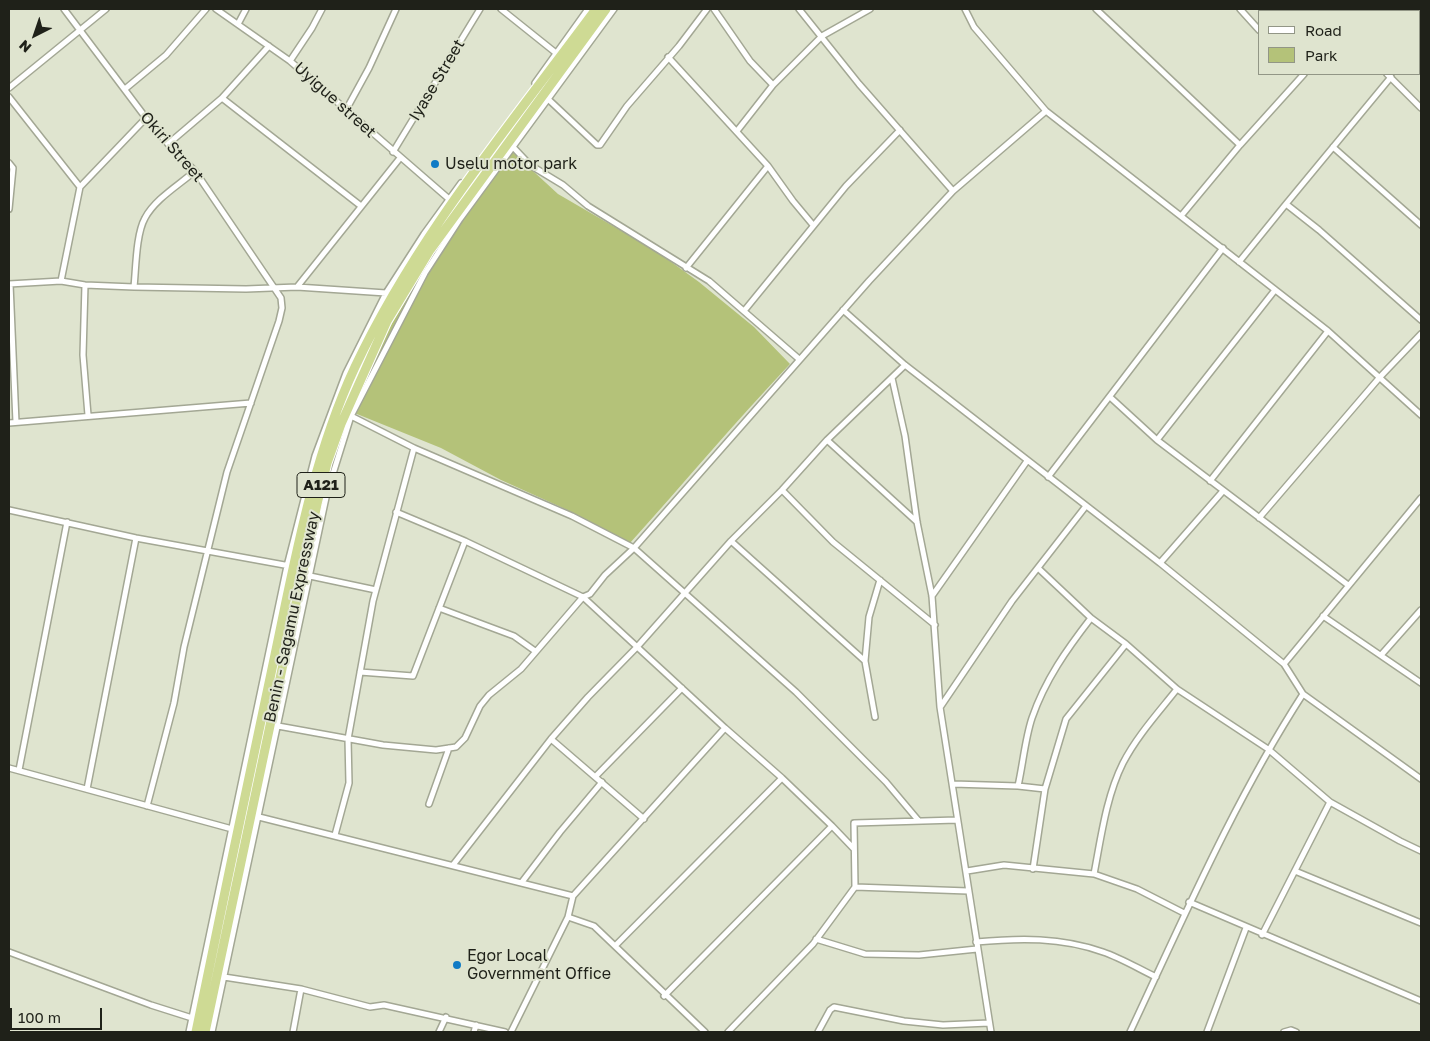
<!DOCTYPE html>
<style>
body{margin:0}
#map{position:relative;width:1430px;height:1041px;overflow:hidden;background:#dfe4cf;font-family:"Golos Text",sans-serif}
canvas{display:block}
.frame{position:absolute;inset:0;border:10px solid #1f2119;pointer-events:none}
.legend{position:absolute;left:1258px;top:10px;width:162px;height:65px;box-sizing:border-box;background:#dfe4cf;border:1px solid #929686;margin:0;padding:6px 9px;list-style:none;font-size:15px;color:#1f2119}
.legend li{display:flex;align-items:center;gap:10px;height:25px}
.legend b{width:25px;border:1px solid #929686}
.north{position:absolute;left:10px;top:10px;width:50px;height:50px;-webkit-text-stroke:4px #dfe4cf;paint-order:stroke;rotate:221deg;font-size:14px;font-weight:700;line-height:20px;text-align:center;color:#1f2119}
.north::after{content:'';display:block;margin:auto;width:18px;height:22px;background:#1f2119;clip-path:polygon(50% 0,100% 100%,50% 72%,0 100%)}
.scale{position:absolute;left:10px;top:1008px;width:92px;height:22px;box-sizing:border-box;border:2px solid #1f2119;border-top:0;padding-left:6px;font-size:15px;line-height:18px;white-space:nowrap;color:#1f2119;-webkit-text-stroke:4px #dfe4cf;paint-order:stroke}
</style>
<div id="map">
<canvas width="1430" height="1041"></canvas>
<div class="frame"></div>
<ul class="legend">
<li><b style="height:6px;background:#fff"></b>Road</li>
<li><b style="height:14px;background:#b4c279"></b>Park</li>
</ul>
<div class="north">N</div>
<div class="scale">100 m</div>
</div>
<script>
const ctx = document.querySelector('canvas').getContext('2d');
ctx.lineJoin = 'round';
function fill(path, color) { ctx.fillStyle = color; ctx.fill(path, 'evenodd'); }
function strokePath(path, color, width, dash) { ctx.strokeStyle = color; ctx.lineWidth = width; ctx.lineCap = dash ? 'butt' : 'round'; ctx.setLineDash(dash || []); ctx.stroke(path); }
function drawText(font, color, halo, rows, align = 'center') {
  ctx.font = font + ' "Golos Text",sans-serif'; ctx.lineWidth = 4; ctx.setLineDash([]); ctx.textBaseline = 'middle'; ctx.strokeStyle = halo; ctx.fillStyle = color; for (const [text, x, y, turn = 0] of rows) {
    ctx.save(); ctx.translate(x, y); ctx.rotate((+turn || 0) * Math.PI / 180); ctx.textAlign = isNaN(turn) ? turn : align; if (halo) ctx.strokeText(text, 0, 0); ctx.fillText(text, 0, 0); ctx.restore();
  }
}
fill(new Path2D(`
 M508,148L558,194L656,251L699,282L754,327L790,364C735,422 684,483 630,543L563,508L501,480L441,448L352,412L366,374L390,327L450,226Z`), '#b4c279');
const minor = new Path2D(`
 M64,9L146,118L168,144L195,171L281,298L282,308L279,321L227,472L184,647L174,703L147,806
 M216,9L290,61L449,199
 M501,9L556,53
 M714,9L750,61L773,85
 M799,9L859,84L953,191
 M965,9L974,27L1046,111L1328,331L1421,415
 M1096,9L1240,145
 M1240,9L1259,30
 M1360,11L1362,9
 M238,24L246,9
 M668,57L768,166L793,201L813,225
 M290,61L312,28L322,9
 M1387,74L1421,108
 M1391,77L1286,204L1319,230L1421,320
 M535,83L588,9
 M9,88L106,9
 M125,89L166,55L206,9
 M9,97L80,187
 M222,98L361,206
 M548,99L597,145H600L627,106L679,46L707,9
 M346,110L369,68L396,9
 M737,131L773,85L822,36L870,9
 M168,144L222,98L269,46
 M513,147L530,165L563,185L588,206L709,281L799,359
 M1333,147L1421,225
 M393,152L480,9
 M9,163L13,168L9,209
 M1181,216L1240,145L1304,74
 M1239,262L1286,204
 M686,268L768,166
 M61,281L80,187L146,118
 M9,284L61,281L85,285L134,287L246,289L297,287L386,293
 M10,284L16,422
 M85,285L83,355L88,415
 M134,287C136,268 136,234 145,218C155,199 179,185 195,171
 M297,287L400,158
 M843,310L905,365L1160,563L1284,664L1303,694L1421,779
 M744,311L846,186L900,130
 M892,378L905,436L917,522L932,596L940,707L991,1032
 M1110,397L1157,440L1348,585
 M351,416L414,448L572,516L634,548L796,692L886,782L918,820
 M9,423L251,403
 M827,440L917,522
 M1157,440L1275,290
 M1048,477L1223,248
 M1210,481L1328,331
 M782,490L833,542L935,625
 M9,510L136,538L290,566
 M396,512L465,541L583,597L725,728
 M1259,518L1380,377L1421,334
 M731,541L865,661
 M1160,563L1223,491
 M1038,568L1091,618L1126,644L1177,689L1268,749L1330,802L1400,841L1421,851
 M310,576L376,590
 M932,596L1027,461
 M439,608L514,636L535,651
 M1323,616L1421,683
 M1382,654L1421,610
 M1284,664L1421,498
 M360,672L413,676L465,541
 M941,706L1012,601L1086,506
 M875,717L865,661L869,617L880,580
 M278,726L383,745L436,750L456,747L465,738L480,706L489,695L521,669L583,597L590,594L605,575L634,548L869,281L953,191L1046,111
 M551,739L644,819
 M9,768L232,829
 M19,770L67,522
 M595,777L682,688
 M953,784L1018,786
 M87,789L136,538
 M1045,789L1018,786C1023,764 1025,739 1032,718C1045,680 1067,649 1091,618
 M429,804L449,748
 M259,817L573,896
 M335,835L349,783L348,739L373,601L414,448
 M453,865L551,739L588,697L637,647L731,541L782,490L827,440L905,365
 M1033,869L1045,789L1066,719L1126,644
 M967,871L1004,865L1094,874L1137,889L1184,913
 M1295,871L1421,923
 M1094,874C1101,838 1106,797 1123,763C1137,736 1158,713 1177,689
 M522,882L560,832L602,782
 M855,887L854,823L957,820
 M1189,902L1421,1001
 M568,917L594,926L705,1032
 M1262,935L1330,802
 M816,939L865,954L919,955L977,949
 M976,942C1019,938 1061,937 1103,952C1121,958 1139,969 1156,977
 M616,945L782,778
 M9,952L151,1005L192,1018
 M224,977L301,989L370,1007L384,1005L505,1032
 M664,996L832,826L854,849
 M189,1032L287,566L315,456L346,373L386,293L424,234L461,183
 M212,1032L327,493L351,416L425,273L460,219L614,9
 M293,1032L301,989
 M439,1032L446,1017
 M474,1032L476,1025
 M511,1032L568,917L573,896L725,728L782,778L832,826
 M728,1032L813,944L855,887L968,891
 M818,1032L830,1010L834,1007L904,1021L943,1025L989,1023
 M1130,1032C1184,917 1234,801 1303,694
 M1207,1032L1246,928
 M1284,1032L1291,1030L1296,1032`);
const trunk = new Path2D(`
 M196,1032C221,909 247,787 273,664C294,565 312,459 355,367C416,237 511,124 596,9
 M205,1032L317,504L327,463L341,424L387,321L430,250L606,9`);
strokePath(minor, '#a3a794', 8);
strokePath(trunk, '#fff', 11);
strokePath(minor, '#fff', 5);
strokePath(trunk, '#ceda94', 9);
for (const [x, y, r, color] of [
 [435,164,5,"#107bc5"],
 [457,965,5,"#107bc5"]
]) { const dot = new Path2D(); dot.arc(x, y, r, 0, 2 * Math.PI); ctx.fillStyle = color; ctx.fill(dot); strokePath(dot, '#dfe4cf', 2); }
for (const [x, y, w] of [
 [321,485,48]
]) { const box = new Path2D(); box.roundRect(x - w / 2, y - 12.5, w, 25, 4); ctx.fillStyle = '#dfe4cf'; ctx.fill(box); strokePath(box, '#1f2119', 1); }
drawText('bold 15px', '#1f2119', null, [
 ["A121",321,485]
]);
drawText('16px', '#1f2119', '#dfe4cf', [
 ["Iyase Street",437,80,-59],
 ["Uyigue street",335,100,42],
 ["Okiri Street",172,147,49],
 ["Benin - Sagamu Expressway",292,617,-78]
]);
drawText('16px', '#1f2119', '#dfe4cf', [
 ["Uselu motor park",445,164],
 ["Egor Local",467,956],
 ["Government Office",467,974]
], 'left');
</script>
